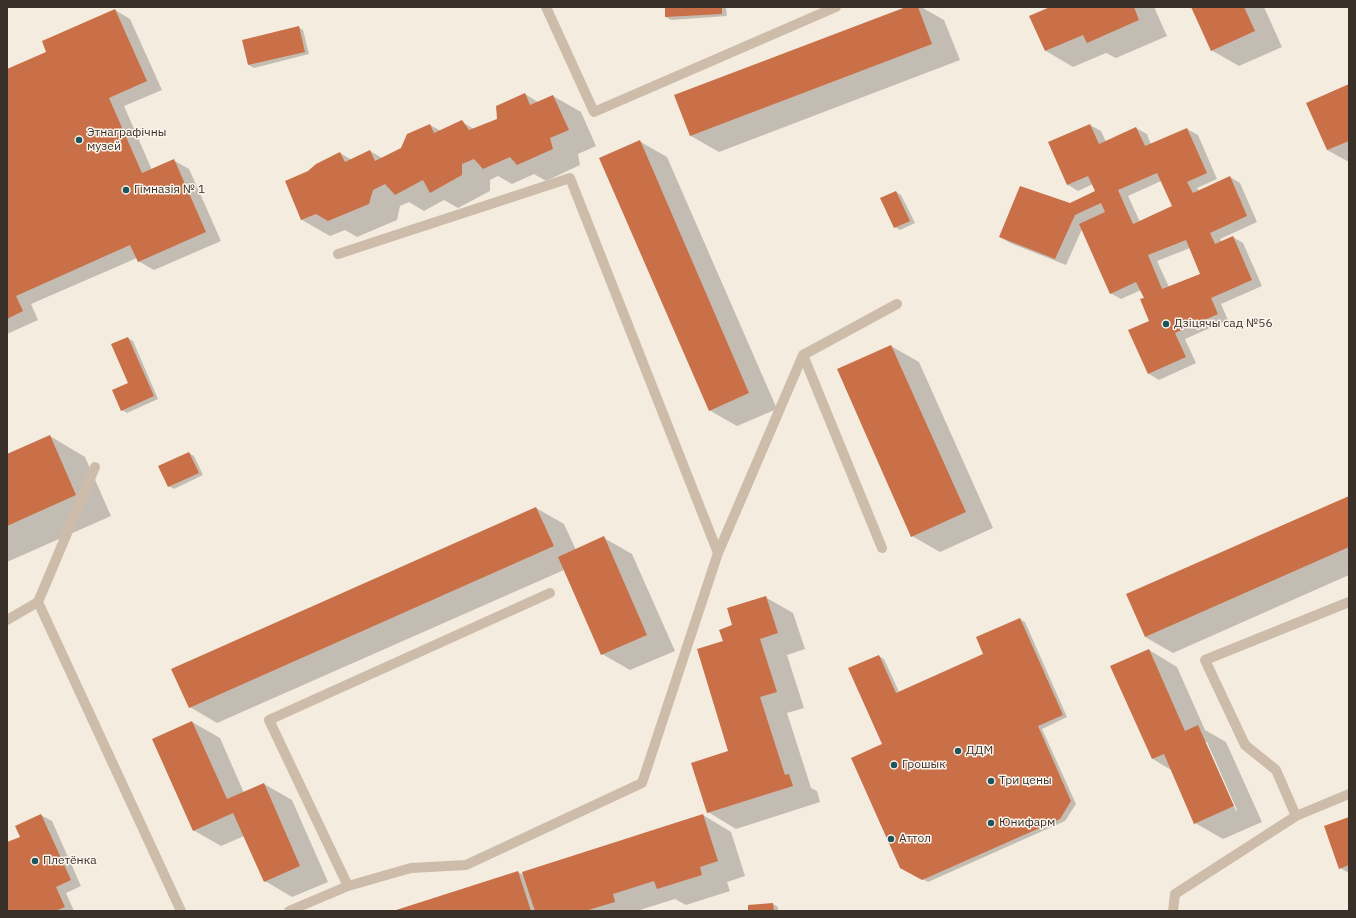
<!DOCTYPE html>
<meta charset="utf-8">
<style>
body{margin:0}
#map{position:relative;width:1356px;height:918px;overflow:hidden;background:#f4ecdf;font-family:"IBM Plex Sans",sans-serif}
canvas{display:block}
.frame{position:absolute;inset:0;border:8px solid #3a302a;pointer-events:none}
</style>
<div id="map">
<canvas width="1356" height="918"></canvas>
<div class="frame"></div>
</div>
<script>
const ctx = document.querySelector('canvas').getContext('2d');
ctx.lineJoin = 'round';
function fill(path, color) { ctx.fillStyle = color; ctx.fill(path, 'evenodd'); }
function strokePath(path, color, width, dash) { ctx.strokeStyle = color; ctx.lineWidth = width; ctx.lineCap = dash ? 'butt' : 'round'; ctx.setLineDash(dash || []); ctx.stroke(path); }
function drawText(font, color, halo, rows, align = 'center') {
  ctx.font = font + ' "IBM Plex Sans",sans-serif'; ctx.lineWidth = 3; ctx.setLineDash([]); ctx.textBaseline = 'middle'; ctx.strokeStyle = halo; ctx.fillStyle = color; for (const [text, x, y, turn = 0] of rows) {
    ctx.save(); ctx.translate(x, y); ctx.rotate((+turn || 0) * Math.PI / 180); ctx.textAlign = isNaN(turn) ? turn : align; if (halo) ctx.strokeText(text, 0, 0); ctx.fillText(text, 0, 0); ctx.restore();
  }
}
fill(new Path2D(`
 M666,7H726L727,16L671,20L666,17Z
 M909,7H921L944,20L960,60L719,152L691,136L675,96Z
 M1053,7H1154L1167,36L1116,58L1106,53L1073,67L1046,51L1030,17Z
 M1192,7H1264L1282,47L1239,66L1211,50Z
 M115,10L130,19L162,90L124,106L152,170L173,160L189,169L221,241L154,270L138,261L137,258L31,304L38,320L7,334V70L47,53Z
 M298,27L303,30L309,54L254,68L249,65Z
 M1349,85V162L1327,150Z
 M525,94L538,102L553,96L581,112L596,146L578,154L580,165L546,181L534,174L512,184L498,176L490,180V191L458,208L444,200L424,211L409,202L400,206L397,220L357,237L345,230L330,236L302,220L286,181L309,172L340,153L352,160L370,151L382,158L402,149L430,125L441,131L462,122L474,129L498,120Z
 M1090,125L1101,131L1106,142L1136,128L1147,134L1151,145L1187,129L1198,135L1217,179L1197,188L1199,191L1230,177L1240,183L1257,222L1220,239L1222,242L1233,237L1243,243L1262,286L1221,304L1228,320L1185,339L1196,363L1159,380L1149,374L1150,321L1145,298L1141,290L1121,299L1110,293L1082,229L1066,265L1010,243L1000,237L1096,192L1093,184L1078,191L1068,185L1049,143ZM1161,181L1173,207L1140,222L1128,196ZM1190,248L1201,274L1169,287L1157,261Z
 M639,141L667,157L777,409L737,426L709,410Z
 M896,192L901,195L915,223L900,230L895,227L882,198Z
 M128,338L133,341L158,399L127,413L122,410L130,383Z
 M891,346L919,362L993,528L940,552L912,536Z
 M50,436L85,457L111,516L7,562V455Z
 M189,453L194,456L203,475L174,489L169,486Z
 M1349,497V575L1173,653L1145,637Z
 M536,508L564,524L576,550L604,538L632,554L675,651L630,670L602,654L564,570L217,723L190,707Z
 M765,597L793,613L805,649L787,655L804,708L787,713L811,788L817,791L820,802L736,829L708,812L729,752L724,641L733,626Z
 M1020,619L1025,622L1067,717L1042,729L1076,804L1065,821L928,882L901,867L883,745L879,656L884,659L899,692L985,654Z
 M1149,650L1177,667L1205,730L1226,742L1262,822L1223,839L1195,823L1171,770L1153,759ZM1205,742H1207L1237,810L1236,811Z
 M192,722L220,738L244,793L264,784L292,800L328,882L292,897L265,881L244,836L221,846L193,830Z
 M41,815L52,821L81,886L66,893L74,911H7V843L21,837Z
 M703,815L731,832L745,876L727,882L730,891L686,905L675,899L640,910L641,911H395L518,872L525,876Z
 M1349,818V873L1340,868Z
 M773,904L778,907V911H749Z`), '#0003');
fill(new Path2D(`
 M665,7H722V14L665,17Z
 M906,7H918L932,44L690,136L674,95Z
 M1050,7H1134L1139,20L1087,43L1083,35L1045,51L1029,16Z
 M1191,7H1244L1255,31L1211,51Z
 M115,9L147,81L109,98L142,173L174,159L206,232L138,262L130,245L16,296L23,311L7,319V69L46,52L42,41Z
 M299,26L305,52L248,65L242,40Z
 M1349,84V141L1327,150L1306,103Z
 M525,93L530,105L553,95L569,130L550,138L553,149L517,165L510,157L483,169L474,159L462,164V175L430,193L423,180L395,195L385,184L373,190L369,204L328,221L316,214L301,220L285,181L308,171L316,164L340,152L345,162L370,150L375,161L401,148L407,134L430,124L434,133L462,120L469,130L497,119L496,106Z
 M1090,124L1099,144L1136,127L1145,146L1187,128L1207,173L1187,182L1193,193L1230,176L1247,216L1210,233L1215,244L1233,236L1252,280L1211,298L1218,314L1175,333L1186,357L1148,374L1128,330L1149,321L1140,299L1144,298L1136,282L1110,294L1079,224L1105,212L1101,203L1075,215L1055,259L999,237L1020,186L1070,203L1095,191L1088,176L1067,185L1048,142ZM1157,173L1172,206L1133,224L1118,190ZM1186,240L1200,274L1162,289L1148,255Z
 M640,140L749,393L709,411L599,158Z
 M896,191L910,221L894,228L880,198Z
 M128,337L154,396L121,411L112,390L128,383L111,344Z
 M891,345L966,512L911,537L837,369Z
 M50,435L76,495L7,526V454Z
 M189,452L199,473L168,487L158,466Z
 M1349,496V547L1145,637L1126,594Z
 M536,507L554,546L189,708L171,669Z
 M604,536L647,635L601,655L558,557Z
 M766,596L778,633L760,639L777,692L760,697L785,775L789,774L793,786L707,813L691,763L728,751L697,649L723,641L719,630L732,625L727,608Z
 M1020,618L1063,715L1038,726L1071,801L1060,819L922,880L900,868L851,758L882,744L848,668L879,655L896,693L983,654L976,637Z
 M1149,649L1185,731L1198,725L1234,806L1194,824L1164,754L1152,759L1110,666Z
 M192,721L227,799L264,783L300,866L264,882L233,813L193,831L152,739Z
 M41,814L71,880L56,887L65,907L55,911H7V842L20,837L15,826Z
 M703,814L718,861L700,867L702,875L657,889L654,881L613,894L615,902L585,911H564L563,910L559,911H535L522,872Z
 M1349,817V865L1339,869L1324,826Z
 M518,871L531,911H393Z
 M773,903L774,911H748V905Z`), '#c97048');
strokePath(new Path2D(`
 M338,254L570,178L718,553
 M803,355L897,304
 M38,602L95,467
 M7,620L38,602L181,911
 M1296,816L1349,794
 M348,886L269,720L550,593
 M289,911L348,886L411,868L466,865L642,783L718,553L803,355L882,548
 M1173,911L1175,894L1296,816L1276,770L1245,745L1205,660L1349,602`), '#cdbcaa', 10);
strokePath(new Path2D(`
 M546,7L594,112L836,7`), '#cdbcaa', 10);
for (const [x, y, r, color] of [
 [79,140,4,"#1e555d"],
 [126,190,4,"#1e555d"],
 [1166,324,4,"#1e555d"],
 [958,751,4,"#1e555d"],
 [894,765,4,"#1e555d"],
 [991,781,4,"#1e555d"],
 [991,823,4,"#1e555d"],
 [891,839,4,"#1e555d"],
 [35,861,4,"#1e555d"]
]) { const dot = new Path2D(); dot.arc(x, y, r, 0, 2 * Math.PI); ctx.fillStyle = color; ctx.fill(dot); strokePath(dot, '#fbf5ec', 1.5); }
drawText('12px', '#3a302a', '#fbf5ec', [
 ["Этнаграфічны",87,133],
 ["музей",87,147],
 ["Гімназія № 1",134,190],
 ["Дзіцячы сад №56",1174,324],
 ["ДДМ",966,751],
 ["Грошык",902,765],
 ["Три цены",999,781],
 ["Юнифарм",999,823],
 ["Аттол",899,839],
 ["Плетёнка",43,861]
], 'left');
</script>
